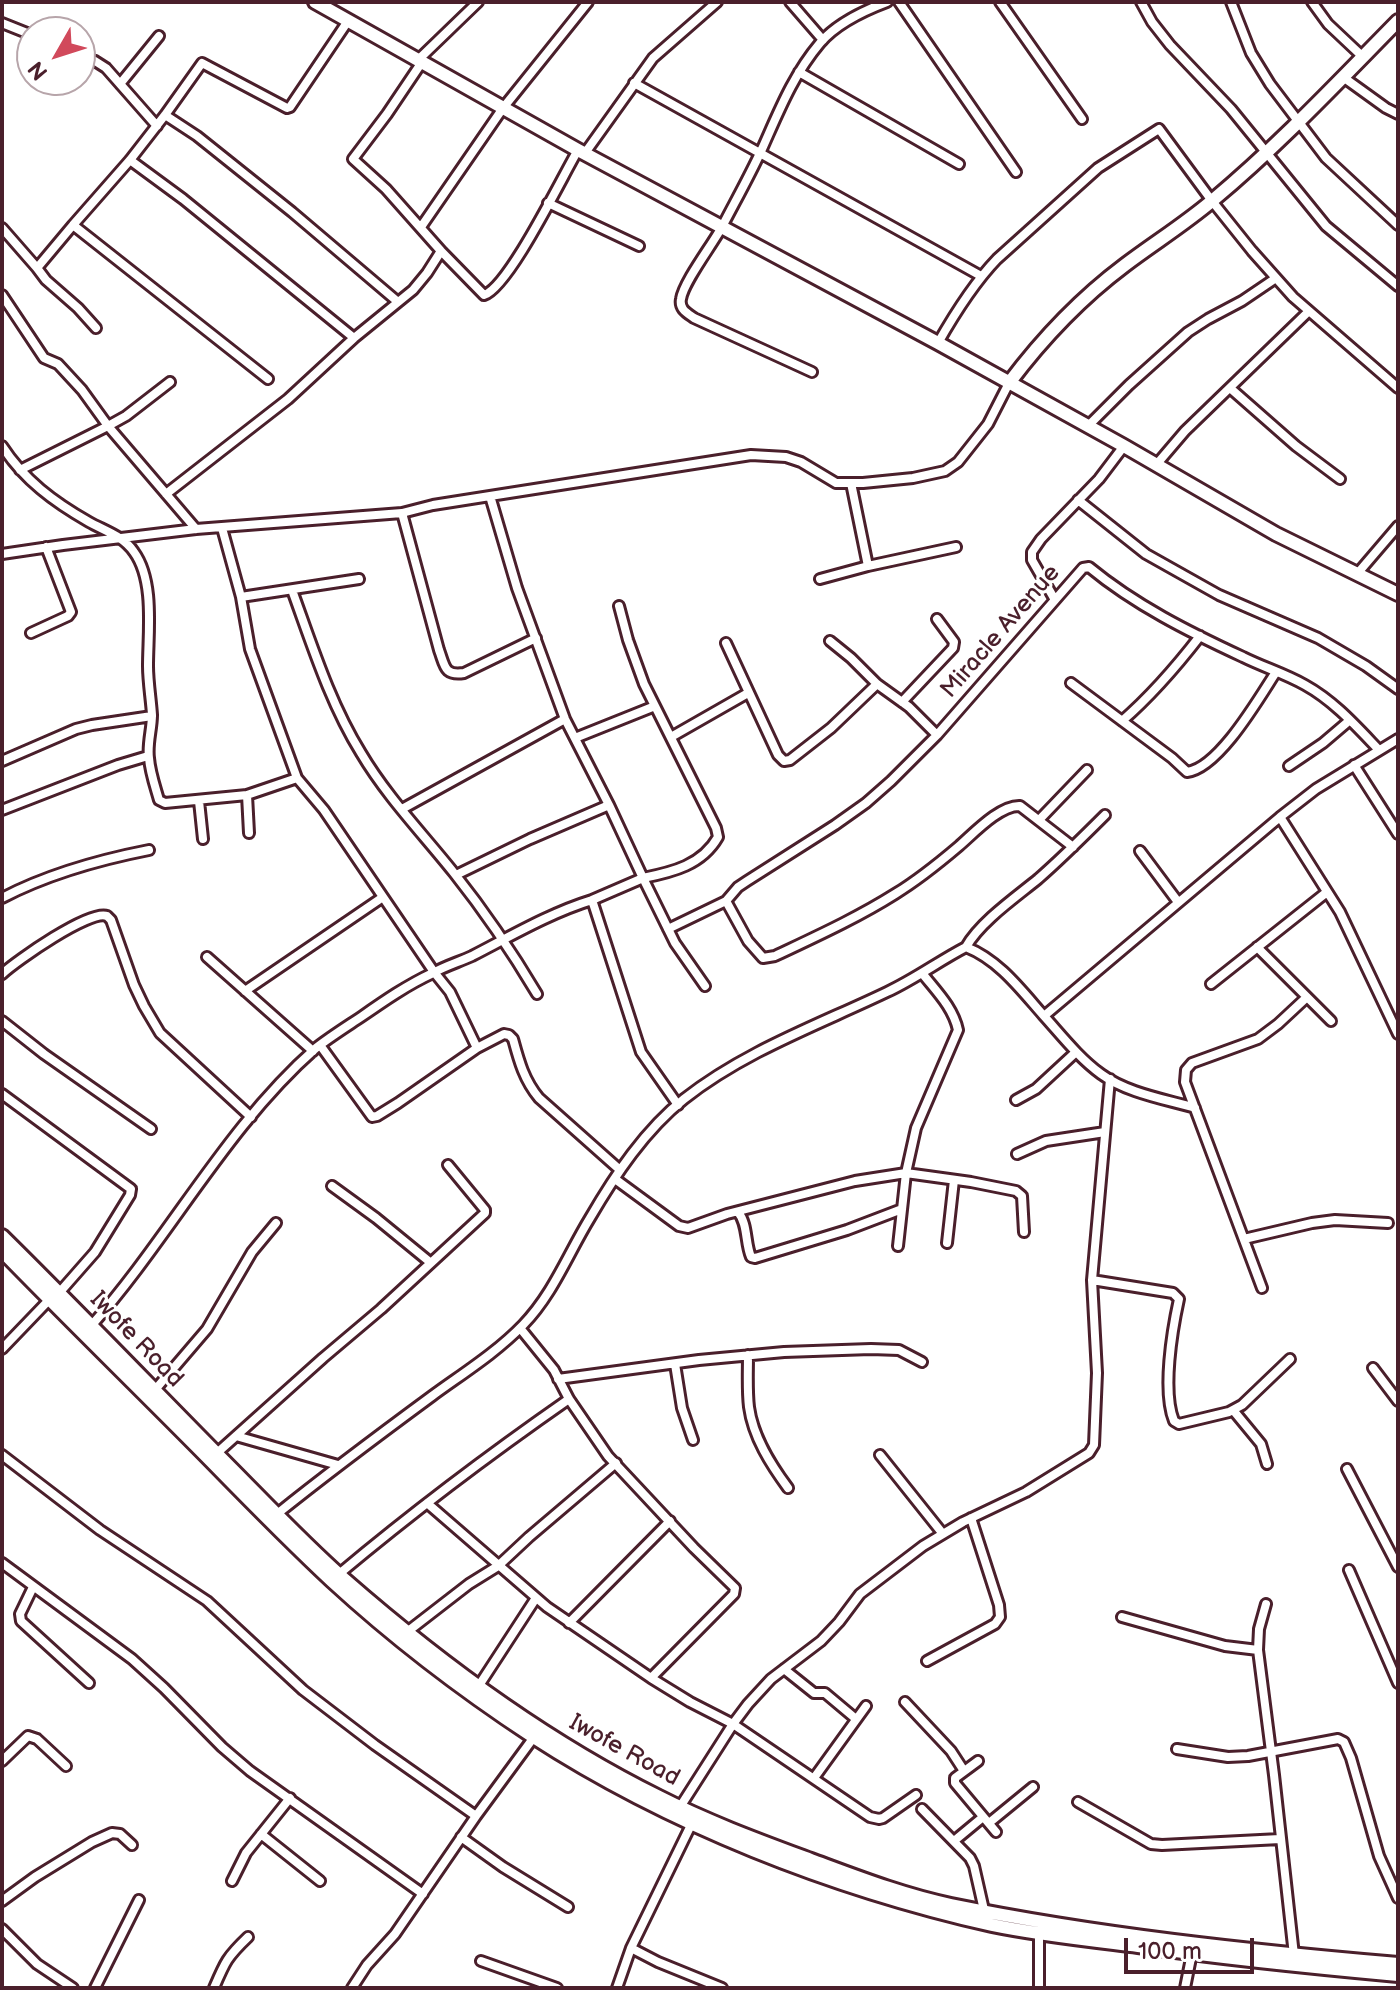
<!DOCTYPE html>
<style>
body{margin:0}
#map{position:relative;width:1400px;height:1990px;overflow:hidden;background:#fff;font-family:"Balsamiq Sans",sans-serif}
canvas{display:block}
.frame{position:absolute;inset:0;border:4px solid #4a1f2b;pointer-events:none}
.north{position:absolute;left:16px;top:16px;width:80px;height:80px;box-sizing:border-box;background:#fff;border:2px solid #b7a5aa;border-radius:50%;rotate:231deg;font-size:22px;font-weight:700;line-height:32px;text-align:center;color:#4a1f2b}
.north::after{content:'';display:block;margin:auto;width:28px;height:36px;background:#d1495b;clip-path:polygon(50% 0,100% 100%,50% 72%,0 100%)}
.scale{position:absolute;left:1124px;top:1938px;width:130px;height:36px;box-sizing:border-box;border:4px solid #4a1f2b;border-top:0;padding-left:10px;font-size:24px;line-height:28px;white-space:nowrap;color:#4a1f2b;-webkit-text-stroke:6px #fff;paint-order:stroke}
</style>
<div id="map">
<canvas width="1400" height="1990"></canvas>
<div class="frame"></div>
<div class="north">N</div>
<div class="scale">100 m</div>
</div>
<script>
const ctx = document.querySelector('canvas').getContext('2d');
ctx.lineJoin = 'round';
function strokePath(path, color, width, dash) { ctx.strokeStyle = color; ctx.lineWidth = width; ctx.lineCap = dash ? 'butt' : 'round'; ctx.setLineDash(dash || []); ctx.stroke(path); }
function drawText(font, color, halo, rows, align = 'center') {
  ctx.font = font + ' "Balsamiq Sans",sans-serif'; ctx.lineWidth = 6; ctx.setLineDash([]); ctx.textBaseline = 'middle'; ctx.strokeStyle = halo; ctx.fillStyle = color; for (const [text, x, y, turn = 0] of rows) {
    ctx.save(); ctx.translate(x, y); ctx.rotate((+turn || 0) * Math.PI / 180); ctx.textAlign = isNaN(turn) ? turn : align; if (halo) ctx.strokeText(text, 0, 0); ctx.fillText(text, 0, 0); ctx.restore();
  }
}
const street = new Path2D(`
 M790,2L823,40
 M899,2L1016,172
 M1000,2L1082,119
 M1141,2L1152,22L1170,45L1231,109L1326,226L1398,286
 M1231,2L1251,53L1270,84L1326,158L1398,225
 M1312,2L1328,24L1363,57
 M2,23L32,35
 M80,56L95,61L106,68L157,126
 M418,60L478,2
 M422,62L387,114L353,159L386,189L441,251L484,295C509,287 562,177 578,150
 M799,72L959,164
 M1343,77L1386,108L1398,114
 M634,83L981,276
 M120,84L159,36
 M165,115L197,136L292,212L398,302
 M585,153L653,58L717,2
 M130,160L183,199L354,338
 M548,203L639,246
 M73,225L268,379
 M421,227L503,108L588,2
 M2,228L37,268L46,280L78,308L96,328
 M37,268L73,225L130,160L165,115L202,63L287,108L290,107L348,21
 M2,295L44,358L58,364L82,390L108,426L196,529
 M938,343C955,313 973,284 997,259L1098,168L1159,129L1212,201L1252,251L1293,297L1398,388
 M812,372L694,318C687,313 679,309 681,299C684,281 713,244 723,225C736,200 750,175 762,149C779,111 793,75 820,43C837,23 863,11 887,2
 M1230,388L1296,446L1340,479
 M1088,426L1129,385L1188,332L1208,319L1242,301L1276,278
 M2,446C24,480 54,502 89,522C105,531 123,536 134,552C155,581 148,632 148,666C148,682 151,699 152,715C152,729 147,744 149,758C150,772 155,786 159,800L165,803L247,795L297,778
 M1156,465L1185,431L1309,311
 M20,470L108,426L126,416L170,382
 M851,483L868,566L956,547
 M166,494L288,399L354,338L413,290L427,273L441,251
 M490,496L751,455L786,457L801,462L836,483H863L913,478L945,471L958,462L988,424L1009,383
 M1078,500L1146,554L1219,595L1318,638L1366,666L1398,689
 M402,513L439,650C445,666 444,676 464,673L536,638
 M222,528L241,597L250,649L297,778L324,810L434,972L450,992L477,1048
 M2,554L63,545L196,529L402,513L433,505L490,496L517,588L565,719L609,805L643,878L592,900L641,1052L678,1105
 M1357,574L1398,526
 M820,579L868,566
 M292,590C312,645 330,703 361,753C387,797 423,834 454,873C485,912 512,952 537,994
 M241,597L359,579
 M1055,600L1032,560V552L1041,539L1099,479L1124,446
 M619,606L628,640L644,684L716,828L718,837C702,865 673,872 643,878L675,943L705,986
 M31,633L68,616L71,612L46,547
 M830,641L851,658L877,684L909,707L937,735
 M726,643L778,755L784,761L790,760L831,728L877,684
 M1071,683L1172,758L1187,772C1219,768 1259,698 1276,672
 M902,702L953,648L954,642L937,619
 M1122,721C1152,695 1176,667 1200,636
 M671,737L748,693
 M575,738L655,706
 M2,761L76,729L92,725L152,716
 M1354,765L1398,834
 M1289,766L1323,743L1350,720
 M247,795L249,833
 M199,801L203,839
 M402,809L565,719
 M2,810L118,765L148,756
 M1280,817L1340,912L1398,1034
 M1039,820L1087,770
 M1140,851L1178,902
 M456,875L530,839L609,805
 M2,898C48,874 98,860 149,850
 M726,901L748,941L763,958L775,956C815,937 857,918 895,894C918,880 939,863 959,846C974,833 1000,805 1020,806L1073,847
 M668,929L726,901L738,887L747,881L835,825L866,803L891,781L937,735L1083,568L1089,567C1135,605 1189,632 1243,657C1263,667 1286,674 1305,685C1334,701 1356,726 1379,750
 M966,947C980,922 1016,897 1038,879C1061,859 1083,837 1105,815
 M1257,947L1331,1021
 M207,957L313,1051
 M2,974C16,961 90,909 107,916C108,917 110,919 111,920L134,985L144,1006L160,1033L251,1117
 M1211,984L1327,892
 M245,991L383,897
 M1044,1016C1062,1036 1079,1058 1101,1074C1127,1093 1164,1099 1195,1108
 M2,1021L44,1054L151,1129
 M320,1045L372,1117L377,1116L398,1103L477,1048L504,1034L509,1035L513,1039C519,1061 524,1080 539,1098L620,1170
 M2,1094L131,1189L130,1195L95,1252L59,1293
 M1016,1100L1036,1089L1076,1052
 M1017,1154L1046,1141L1105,1132
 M615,1179L679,1226L688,1228L727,1214L855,1181L906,1173L971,1182L1016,1191L1022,1196L1024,1232
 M332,1186L376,1218L431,1263
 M738,1212C748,1224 745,1243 751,1257L755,1258L847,1230L902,1209
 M1244,1239L1312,1223L1335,1220L1388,1223
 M947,1243L954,1180
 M898,1246L906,1173L916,1128L958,1030C953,1007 936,991 922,973
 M1092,1280L1173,1293L1179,1299C1172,1331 1162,1391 1174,1421L1179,1424L1229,1412L1242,1405L1290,1359
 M1262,1288L1185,1082L1186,1070L1192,1063L1258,1039L1278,1024L1307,997
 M91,1326C170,1237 226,1127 316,1048C330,1037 346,1027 361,1017C384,1001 407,985 433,973C445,966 459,962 472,956C511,936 550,913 592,900
 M520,1328L554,1370L569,1399L608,1456L694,1548L735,1588L734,1594L651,1678
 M2,1349L49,1300
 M748,1355C748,1372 747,1390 749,1407C753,1437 771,1465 788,1488
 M675,1364L682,1408L693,1440
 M1373,1368L1398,1401
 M558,1379L699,1360L784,1352L871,1349L899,1350L922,1362
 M154,1391L207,1329L252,1252L276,1223
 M1233,1410L1261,1444L1267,1464
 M236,1436L338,1465
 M217,1453L323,1358L381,1309L485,1213V1210L448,1165
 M2,1455L100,1530L207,1601L303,1690L375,1745L476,1816
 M880,1455L943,1534
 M1347,1469L1398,1567
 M427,1503L547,1607L651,1678L690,1702L733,1724L870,1817L879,1819L883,1818L916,1795
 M277,1514C328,1473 379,1435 432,1396C462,1374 496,1353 523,1325C553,1294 568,1254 590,1218C615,1175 645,1130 684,1099C745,1051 818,1025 887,992C915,979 939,961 966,947C999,960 1021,990 1044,1016L1280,817L1316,789L1398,739
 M2,1563L132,1659L164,1688L222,1747L250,1771L423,1894
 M1349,1570L1398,1683
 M339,1574C413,1512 490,1454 569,1399
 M33,1587L20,1614L21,1621L89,1683
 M1266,1604L1259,1629L1258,1650L1274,1775L1294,1955
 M1122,1617L1225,1646L1258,1650
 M569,1623L670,1521
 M407,1632L469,1584L498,1566L529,1537L616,1463
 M927,1661L995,1624L1000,1617L999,1605L971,1518
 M784,1669L814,1693H825L856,1719
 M478,1687L536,1598
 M905,1702L951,1751L964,1771
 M1177,1749L1228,1757L1248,1756L1338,1739L1344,1742L1351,1758L1379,1856L1398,1898
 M2,1761L28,1736L37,1739L66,1766
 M978,1761L955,1778V1783L996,1832
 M814,1778L866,1706
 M1078,1802L1151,1844L1162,1845L1280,1839
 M680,1807L733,1724L748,1704L771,1679L821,1641L839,1622L860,1594L923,1546L963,1522L1026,1492L1089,1453L1094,1445L1097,1373L1092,1280L1110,1079
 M922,1809L970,1858L974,1866L984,1910
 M989,1823L1033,1787
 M261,1834L320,1881
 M461,1837L503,1867L568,1907
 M954,1841L983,1817
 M232,1881L246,1853L290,1798
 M2,1901L35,1877L92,1842L112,1833L120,1834L132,1845
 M2,1929L37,1964L73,1988
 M631,1948L658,1962L722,1988
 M481,1961L557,1988
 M95,1988L139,1900
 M214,1988C225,1962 227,1957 248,1937
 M352,1988L367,1965L395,1934L476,1816L534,1737
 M617,1988L631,1948L692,1823
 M1039,1988V1933
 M1185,1988L1192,1953`);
const secondary = new Path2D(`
 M315,2L578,150L938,343L1124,446L1276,534L1398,594
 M1009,383C1042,339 1081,298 1125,265C1154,243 1185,224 1213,200C1279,145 1338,82 1398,21
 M2,1236C76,1309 148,1384 221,1458C261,1498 301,1541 344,1579C440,1663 544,1740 659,1797C708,1822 760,1841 811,1860C857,1877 903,1895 951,1905C1099,1935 1248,1951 1398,1964
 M2,1251C71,1322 141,1390 210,1460C250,1501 290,1542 332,1581C394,1638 462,1690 532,1736C669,1825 833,1889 992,1925C1040,1935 1089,1940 1138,1946C1224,1958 1311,1967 1398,1975`);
strokePath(street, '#4a1f2b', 14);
strokePath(secondary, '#4a1f2b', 18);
strokePath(street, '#fff', 8);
strokePath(secondary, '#fff', 12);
drawText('24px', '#4a1f2b', '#fff', [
 ["Miracle Avenue",1001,632,-49],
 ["Iwofe Road",136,1340,46],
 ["Iwofe Road",624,1751,29]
]);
</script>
